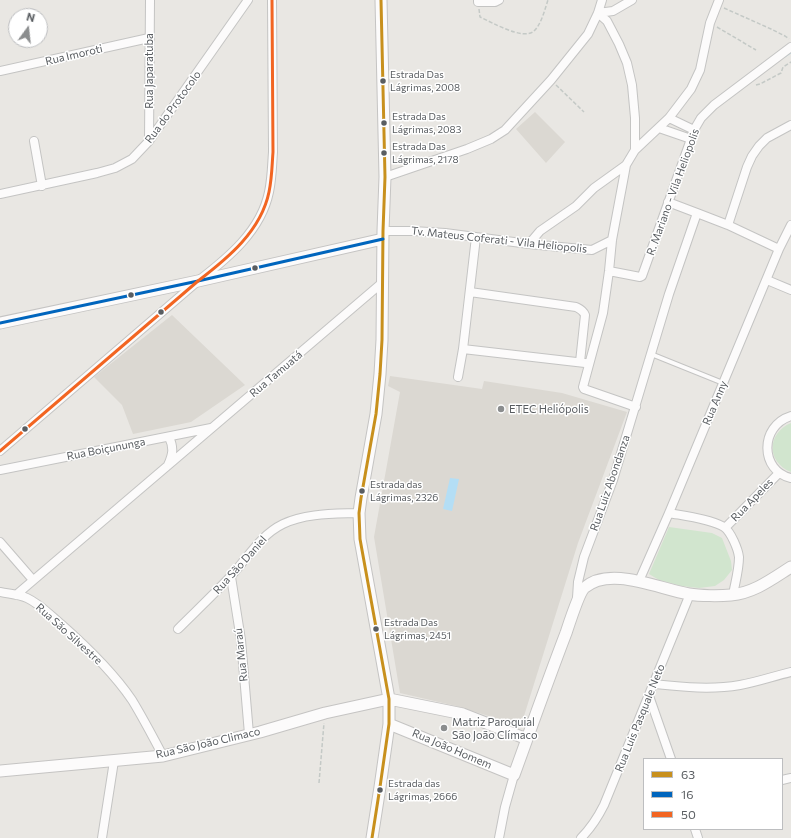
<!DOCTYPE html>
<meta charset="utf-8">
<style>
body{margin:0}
#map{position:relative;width:791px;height:838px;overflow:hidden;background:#e9e7e3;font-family:Commissioner,sans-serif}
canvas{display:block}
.legend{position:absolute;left:643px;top:758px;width:140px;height:72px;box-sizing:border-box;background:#fff;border:1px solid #bdbec0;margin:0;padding:5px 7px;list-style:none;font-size:12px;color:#595d61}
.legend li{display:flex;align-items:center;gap:8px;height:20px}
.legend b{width:20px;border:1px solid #bdbec0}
.north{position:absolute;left:8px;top:8px;width:40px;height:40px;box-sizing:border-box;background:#fff;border:1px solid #bdbec0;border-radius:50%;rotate:15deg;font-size:11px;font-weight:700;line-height:16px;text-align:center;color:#595d61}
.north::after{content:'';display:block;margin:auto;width:14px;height:18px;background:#8b8d8e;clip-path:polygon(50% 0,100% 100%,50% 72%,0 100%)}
</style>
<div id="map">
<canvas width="791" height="838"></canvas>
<ul class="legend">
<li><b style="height:5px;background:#c8901d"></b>63</li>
<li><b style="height:5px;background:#0065bd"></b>16</li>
<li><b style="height:5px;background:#f26522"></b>50</li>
</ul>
<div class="north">N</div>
</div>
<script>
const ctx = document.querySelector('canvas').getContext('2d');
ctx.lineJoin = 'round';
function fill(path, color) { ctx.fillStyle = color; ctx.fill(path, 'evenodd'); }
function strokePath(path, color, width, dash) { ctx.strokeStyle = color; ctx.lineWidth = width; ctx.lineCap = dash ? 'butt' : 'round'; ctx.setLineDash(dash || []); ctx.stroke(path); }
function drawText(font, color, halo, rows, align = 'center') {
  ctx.font = font + ' Commissioner,sans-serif'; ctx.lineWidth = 3; ctx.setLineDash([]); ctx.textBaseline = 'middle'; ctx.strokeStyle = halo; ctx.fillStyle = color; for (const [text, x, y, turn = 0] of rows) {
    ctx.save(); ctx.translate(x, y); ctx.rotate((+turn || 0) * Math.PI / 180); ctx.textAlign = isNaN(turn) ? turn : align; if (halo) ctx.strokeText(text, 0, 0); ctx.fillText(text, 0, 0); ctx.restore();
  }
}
fill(new Path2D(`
 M535,112L565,142L546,163L516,129Z
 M172,315L245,385L191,422L133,434L122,405L94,377Z
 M390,376L482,389L484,381L562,393L627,412L578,543L524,716L518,721L508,722L456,706L400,693L374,537L400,392L388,386Z`), '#dbd8d2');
fill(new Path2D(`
 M791,423V472C766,462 767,433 791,423Z
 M669,527L712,533L722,538L731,561L732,570L724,580L715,586L699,588L681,586L659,580L649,574Z`), '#d1e5ce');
fill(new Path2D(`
 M450,478L459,479L452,511L443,509Z`), '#b4def5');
strokePath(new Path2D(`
 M785,56L791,52`), '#b4def5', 2.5);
const lane = new Path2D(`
 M651,354L723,383`);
const street = new Path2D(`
 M478,0V2H495L499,0
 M598,13L607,21L619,44L627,63L632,85L635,118V150L626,165L624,176L612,240L609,271L603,313L583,387L584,389L587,390L636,407
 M598,13L613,11L632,0
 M0,71L149,38
 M669,118L694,130
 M659,128L691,139
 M34,141L42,186
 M149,141L150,0
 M635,150L669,118L691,89L700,70L710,23L719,0
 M385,177L467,149L491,139L505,130L551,80L588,34L598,13L602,0
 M0,194L97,173L115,168L132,159L149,141L248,0
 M668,202L697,213
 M728,225L747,167L752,156L759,146L767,138L791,125
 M383,231H413L445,233L529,244L592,250L612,240
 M529,244L540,231L576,206L594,188L626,165
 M609,271L640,277L642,276L691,139L694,130L701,118L714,105L791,47
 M767,280L791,290
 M470,292L576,307C580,309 583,310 585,315L580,362
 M463,349L585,363
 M458,377L463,349L476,237
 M791,416C759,426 760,471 791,478
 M0,451L198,281C228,258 261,231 269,192C272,178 272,165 273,152L272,0
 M168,465C173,454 174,448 169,437
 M0,470L211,428
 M669,513C685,516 710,519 724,527C731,532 738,549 739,557C739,570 735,583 733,595
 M725,528L779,473
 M0,542L33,580
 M231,577L241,640L249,734
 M639,581L669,513L779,249L791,225
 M0,592C9,594 18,594 27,598C40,604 50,615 61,624C86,646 113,672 132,700C143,718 153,737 163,756
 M16,595L383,282
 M577,598L578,582L584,557L613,480L669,294L697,213L728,225L779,249
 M178,629C195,612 213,595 230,577C247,559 260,535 283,524C306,513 334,514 359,513
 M654,684C683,687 711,690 740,685C757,682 774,676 791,672
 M649,696L671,759
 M782,780L791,778
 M695,829L698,838
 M102,838L114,761
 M499,838L505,807L514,775
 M581,838C591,828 598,817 604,805L690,594`);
const secondary = new Path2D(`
 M0,323L198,281L383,239
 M389,724L514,775C531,728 548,680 566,633C569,624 579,593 584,588C610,565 659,589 689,594C700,596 720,596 731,595C754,593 772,579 791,567
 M0,771L163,756L260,732L325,713L389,699L463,714L527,739
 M372,838L380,787L389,724V699L360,539L359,513L361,498L376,414L380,374L382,340L383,231L385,177L381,0`);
strokePath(lane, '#c4c4c3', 6);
strokePath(street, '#c4c4c3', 10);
strokePath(secondary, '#c5c4c3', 13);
strokePath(new Path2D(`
 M724,8L771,29L785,36L789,39
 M479,9L480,17C491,22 524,41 534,31C541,25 545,9 548,0
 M717,27L756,50
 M556,85L584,112
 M756,85L760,84L781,73L783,67L791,62
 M319,783L324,723`), '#c4c9c6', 1.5, [4, 2]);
strokePath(lane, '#fcfbfb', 4);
strokePath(street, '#fcfbfb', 8);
strokePath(secondary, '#fcfbfb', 11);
strokePath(new Path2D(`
 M372,838L380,787L389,724V699L360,539L359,513L361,498L376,414L380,374L382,340L383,231L385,177L381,0`), '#c8901d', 3);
strokePath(new Path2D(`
 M0,323L198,281L383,239`), '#0065bd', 3);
strokePath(new Path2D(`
 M0,451L198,281C228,258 261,231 269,192C272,178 272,165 273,152L272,0`), '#f26522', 3);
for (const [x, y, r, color] of [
 [383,81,3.5,"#595d61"],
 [384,123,3.5,"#595d61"],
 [384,153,3.5,"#595d61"],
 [255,268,3.5,"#595d61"],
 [131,295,3.5,"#595d61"],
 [161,312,3.5,"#595d61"],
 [501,409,4,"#8b8d8e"],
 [25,429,3.5,"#595d61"],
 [362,491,3.5,"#595d61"],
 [376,629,3.5,"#595d61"],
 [444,728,4,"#8b8d8e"],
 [380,790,3.5,"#595d61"]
]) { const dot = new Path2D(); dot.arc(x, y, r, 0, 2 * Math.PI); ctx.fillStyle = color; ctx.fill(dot); strokePath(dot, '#fff', 1.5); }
drawText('10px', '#595d61', '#fff', [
 ["Estrada Das",390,75],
 ["Lágrimas, 2008",390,88],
 ["Estrada Das",392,117],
 ["Lágrimas, 2083",392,130],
 ["Estrada Das",392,147],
 ["Lágrimas, 2178",392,160],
 ["Estrada das",370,485],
 ["Lágrimas, 2326",370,498],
 ["Estrada Das",384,623],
 ["Lágrimas, 2451",384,636],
 ["Estrada das",388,784],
 ["Lágrimas, 2666",388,797]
], 'left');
drawText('11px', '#595d61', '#fff', [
 ["Rua Imoroti",74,55,-13],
 ["Rua Japaratuba",149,71,-90],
 ["Rua do Protocolo",173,107,-54],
 ["R. Mariano - Vila Heliopolis",673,192,-70],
 ["Tv. Mateus Coferati - Vila Heliopolis",499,240,6],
 ["Rua Tamuatá",276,374,-40],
 ["Rua Anny",715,403,-67],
 ["Rua Boiçununga",106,449,-11],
 ["Rua Luiz Abondanza",610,483,-71],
 ["Rua Apeles",752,500,-46],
 ["Rua São Daniel",240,565,-48],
 ["Rua São Silvestre",69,634,42],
 ["Rua Maraú",241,655,-96],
 ["Rua Luis Pasquale Neto",640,718,-68],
 ["Rua São João Climaco",208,743,-13],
 ["Rua João Homem",452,749,23]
]);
drawText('11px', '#595d61', '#fff', [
 ["ETEC Heliópolis",509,409],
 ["Matriz Paroquial",452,722],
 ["São João Clímaco",452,735]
], 'left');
</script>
